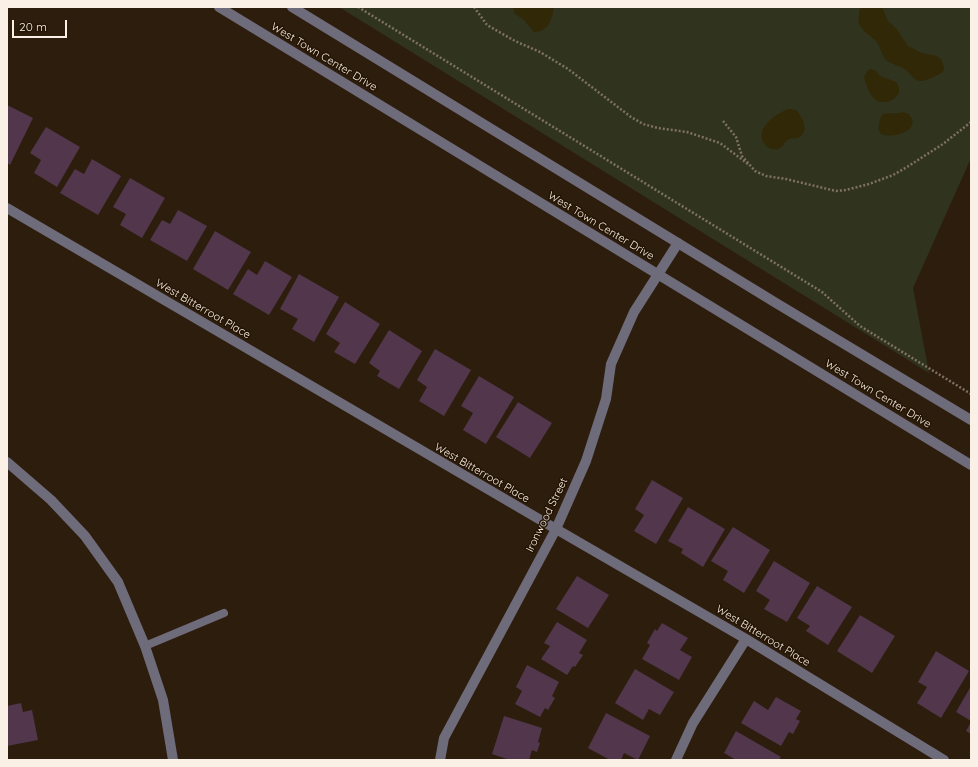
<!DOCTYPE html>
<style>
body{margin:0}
#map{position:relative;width:978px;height:767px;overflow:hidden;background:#2d1d0d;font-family:Quicksand,sans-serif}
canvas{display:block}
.frame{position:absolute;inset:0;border:8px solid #fbf0e5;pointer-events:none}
.scale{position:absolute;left:12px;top:20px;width:55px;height:18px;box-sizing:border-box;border:2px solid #fbf0e5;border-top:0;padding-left:5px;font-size:12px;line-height:14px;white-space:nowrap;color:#fbf0e5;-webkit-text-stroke:3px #231404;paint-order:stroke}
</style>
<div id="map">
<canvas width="978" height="767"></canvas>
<div class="frame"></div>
<div class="scale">20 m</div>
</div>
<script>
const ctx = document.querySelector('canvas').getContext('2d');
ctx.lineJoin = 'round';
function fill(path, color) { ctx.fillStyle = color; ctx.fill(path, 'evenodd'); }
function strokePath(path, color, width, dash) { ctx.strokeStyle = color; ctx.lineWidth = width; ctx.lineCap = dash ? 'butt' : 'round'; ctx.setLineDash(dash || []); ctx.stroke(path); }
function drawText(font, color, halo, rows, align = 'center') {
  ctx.font = font + ' Quicksand,sans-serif'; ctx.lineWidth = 3; ctx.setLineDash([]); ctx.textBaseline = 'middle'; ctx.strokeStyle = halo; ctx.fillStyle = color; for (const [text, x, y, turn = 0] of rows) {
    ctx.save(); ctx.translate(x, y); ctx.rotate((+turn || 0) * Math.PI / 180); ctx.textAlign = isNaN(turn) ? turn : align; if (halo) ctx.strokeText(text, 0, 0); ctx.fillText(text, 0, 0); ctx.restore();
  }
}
fill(new Path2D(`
 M339,7H971V158L913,288L929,373Z`), '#30341e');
fill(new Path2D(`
 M513,7H554C552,19 549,32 534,32L524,20L515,14Z
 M862,7H882L888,21L896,28L908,46L922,53L937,56L941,59L944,67L943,72C936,76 927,81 920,81C913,80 910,73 906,70C900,66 891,64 886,60C881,55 881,47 876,41C868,33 856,29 859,15C859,12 859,10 862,7Z
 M870,69L875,70L880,76L896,82C907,96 886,107 876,100C869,95 866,84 864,77L867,71Z
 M789,109L796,110C802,116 811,133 798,138C795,139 792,138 789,139C784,141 783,148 778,149C766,151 758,139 763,129C768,120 779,112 789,109Z
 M903,112L909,114C923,131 892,139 881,134L878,129L880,119L883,114C890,112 896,115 903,112Z`), '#302806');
fill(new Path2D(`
 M7,105L33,118L10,165L7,163Z
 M46,127L80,147L57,187L34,173L41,160L30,153Z
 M92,159L121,176L98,215L60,193L75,169L84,174Z
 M130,178L165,198L142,238L120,225L126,214L113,207Z
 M178,210L207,226L187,261L150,240L162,220L170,224Z
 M215,231L251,252L228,290L193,269Z
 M265,261L292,277L269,315L233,294L248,269L257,275Z
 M299,274L339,297L314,342L292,329L298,319L280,309Z
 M345,302L380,324L355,364L334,352L340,343L326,334Z
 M389,330L422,351L399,389L377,376L380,371L369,363Z
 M435,349L471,370L444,416L419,401L427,387L417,380Z
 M479,376L514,397L486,444L463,430L473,413L461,406Z
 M518,402L552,423L530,458L496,437Z
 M652,480L683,498L656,544L634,531L644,515L635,509Z
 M688,507L725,529L703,567L681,553L683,549L668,541Z
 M733,527L770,550L744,593L723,580L728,571L711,561Z
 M774,561L810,583L787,622L764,609L770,600L756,591Z
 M577,576L609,595L588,628L556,609Z
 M817,586L852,607L828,645L806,631L810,626L797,618Z
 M860,615L895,636L872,673L837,651Z
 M557,622L587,640L579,653L583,655L575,667L573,666L567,675L541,659L550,646L544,643Z
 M662,623L688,638L680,650L692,657L679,680L642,659L650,645L647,643L655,629L657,631Z
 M936,651L969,671L941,718L917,703L927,687L918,682Z
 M527,665L559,682L552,696L555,698L548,710L545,708L540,717L515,704L522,691L516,687Z
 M635,669L674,692L660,715L649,709L643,720L615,703Z
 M971,686V721L956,712Z
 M776,697L801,711L796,719L800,721L793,734L789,732L781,746L741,723L754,701L768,710Z
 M21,703L23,712L32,710L38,740L7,746V706Z
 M606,713L650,736L638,760L624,753L621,760H610L588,748Z
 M504,716L542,728L538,742L540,743L537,752L532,750L529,760H510L492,754Z
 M971,722V734L966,731Z
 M736,731L781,757L779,760H736L724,753Z`), '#51364c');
strokePath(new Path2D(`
 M358,7L822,292L860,326L971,394
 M474,7L487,25L515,41L540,52L568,69L631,117L643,124L658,128L687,132L720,143L748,164
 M723,121L736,137L742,156L755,171L766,176L786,179L836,191L846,190L869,184L893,175L907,167L943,144L971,122`), '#7f7163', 2.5, [2, 2]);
strokePath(new Path2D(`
 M145,646L224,613`), '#6e6b7a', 8);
strokePath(new Path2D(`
 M7,208L556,529L746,639L944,760
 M7,462L51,500L85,536L118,582L145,646L163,700L173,760
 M440,760L444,738L556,529L586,461L606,399L611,364L634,312L678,243
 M676,760L693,723L746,639`), '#6e6b7a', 10);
strokePath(new Path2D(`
 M219,7L971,465
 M292,7L776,303L971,420`), '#6e6b7a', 10);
drawText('11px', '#fbf0e5', '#231404', [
 ["West Town Center Drive",324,57,31],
 ["West Town Center Drive",601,226,31],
 ["West Bitterroot Place",203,309,30],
 ["West Town Center Drive",878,394,31],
 ["West Bitterroot Place",482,473,30],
 ["Ironwood Street",547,515,-64],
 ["West Bitterroot Place",763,636,31]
]);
</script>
